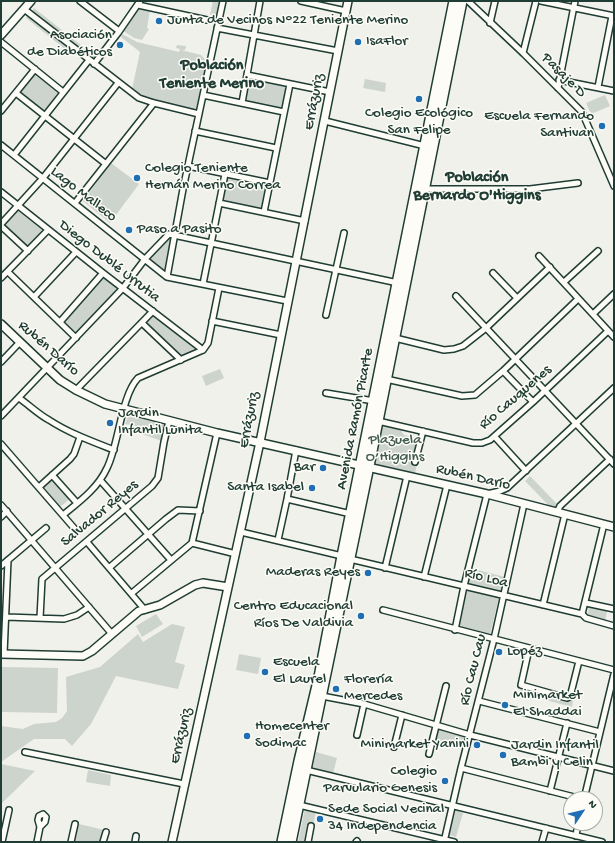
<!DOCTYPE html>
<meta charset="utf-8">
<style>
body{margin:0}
#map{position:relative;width:615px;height:843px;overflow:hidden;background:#f0f1eb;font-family:"Gochi Hand",sans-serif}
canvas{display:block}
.frame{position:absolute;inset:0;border:2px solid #1f3d34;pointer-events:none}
.north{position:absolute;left:563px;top:791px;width:40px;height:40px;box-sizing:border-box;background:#fdfcf7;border:1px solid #a4b0a9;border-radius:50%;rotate:55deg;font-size:11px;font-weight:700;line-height:16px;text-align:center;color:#1f3d34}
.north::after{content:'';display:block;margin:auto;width:14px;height:18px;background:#1f6fb2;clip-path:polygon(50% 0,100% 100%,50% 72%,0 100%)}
</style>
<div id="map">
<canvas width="615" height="843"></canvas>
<div class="frame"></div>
<div class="north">N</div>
</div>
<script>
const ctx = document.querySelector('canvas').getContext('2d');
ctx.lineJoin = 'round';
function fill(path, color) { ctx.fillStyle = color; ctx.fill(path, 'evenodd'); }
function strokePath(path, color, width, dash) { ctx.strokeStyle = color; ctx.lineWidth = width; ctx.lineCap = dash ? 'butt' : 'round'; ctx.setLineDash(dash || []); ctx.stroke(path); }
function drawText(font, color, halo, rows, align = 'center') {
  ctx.font = font + ' "Gochi Hand",sans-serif'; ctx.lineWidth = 3; ctx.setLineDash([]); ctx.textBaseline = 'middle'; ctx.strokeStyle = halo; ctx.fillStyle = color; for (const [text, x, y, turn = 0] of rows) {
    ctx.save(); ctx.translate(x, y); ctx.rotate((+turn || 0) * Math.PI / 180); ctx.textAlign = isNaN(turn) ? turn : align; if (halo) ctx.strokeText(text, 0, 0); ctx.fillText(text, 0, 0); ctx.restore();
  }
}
fill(new Path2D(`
 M213,1H221L218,17L210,15Z
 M139,7L150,10L147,28L149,29L142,40L134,38L122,30Z
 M34,8L96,57L93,60L32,12Z
 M28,15L73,51L71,54L26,18Z
 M122,34L137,42L179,52L180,49L176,48L177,45L186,46L185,50H181L201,55L207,62L198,108L195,110C173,105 151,102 132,89L140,52L121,37Z
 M34,71L59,91L44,111L18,91Z
 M251,77L288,85L283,111L244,102L249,78Z
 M365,79L386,83L385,92L363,88Z
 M605,95L610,106L591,114L586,103Z
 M111,163L139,184L110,223L83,201Z
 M227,176L267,185L263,209L222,201Z
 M18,209L44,230L27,248L3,226Z
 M168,238L171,239L166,270H165L151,260L150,258Z
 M104,276L120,288L76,333L64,321Z
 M154,313L200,349L180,357L144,324Z
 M220,369L224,378L206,386L202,376Z
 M129,413L166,423L162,441L139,433L140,427L125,424Z
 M385,424L399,428L404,435L419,438L413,463L417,464L415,473L377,464L375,460L381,427Z
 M530,476L558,505L553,510L525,481Z
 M54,478L71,498L60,507L44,487Z
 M470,568L505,577L501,593L467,585Z
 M466,589L499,597L490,635L456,628Z
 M589,607L607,611L605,622L587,616Z
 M156,614L163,624L142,637L136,626Z
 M172,624L185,627L175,662L185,665L178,689L116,676L91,724L72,746L65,739H34L1,762V726L23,729L34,724L56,722L62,718L67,711L66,677L100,667L138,634L143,642Z
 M239,654L261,658L258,674L236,670Z
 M1,667L58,668L57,713L1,712Z
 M521,686L573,701L572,707L519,693Z
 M438,728L466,737L464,748L434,741Z
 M316,752L337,758L333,773L313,767Z
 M1,764L35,771L1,804Z
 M88,770L111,775L110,786L86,782Z
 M305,809L316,811L313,826L307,825L304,842H298Z
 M456,810L463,813L456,837L449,835Z
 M79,824L104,830L101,842H74Z`), '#cdd3cd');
const street = new Path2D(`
 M80,1L119,31
 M301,1L346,11
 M468,1L523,53L582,112L614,186
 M541,1L614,16
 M138,5L207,20
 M24,9L139,98L154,103L199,114
 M490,23L495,1
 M217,28L338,51
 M1,42L63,92
 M523,53L536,1
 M94,64L118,33L140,1
 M247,75L330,92
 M559,80L614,91
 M598,87L612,16
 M558,88L575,1
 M16,93L106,164
 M203,95L284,112
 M242,103L260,1
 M1,111L35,69
 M325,121L425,146
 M195,131L276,148
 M1,145L167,277L287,301
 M14,155L89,60
 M188,166L270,183
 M425,189H530L578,183
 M1,192L103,273L203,350
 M75,203L154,103
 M219,203L305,221
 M264,212L290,84
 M1,224L43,178L118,83
 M1,226L28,251
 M539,256L614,337
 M8,272L76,338
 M493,273L517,298
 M167,277L183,189L223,1
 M1,278L48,230
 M564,282L598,251
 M203,284L225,174
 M456,296L614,464
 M34,297L76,252
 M593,314L614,294
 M326,315L344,233
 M212,321L281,335
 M60,322L103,273
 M142,323L181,360
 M395,338L444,350L454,349L463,346L486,328L550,267
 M203,350L208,343L219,288
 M1,362L20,342
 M503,371L533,402
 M386,379L462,396L475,395L503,371L578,299
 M76,390L153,311
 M326,393L374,401
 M19,398C29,405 38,414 49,420C69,433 91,441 114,450
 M1,416L123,288L145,259L169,234L398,283
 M378,421L473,443H482L490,440L533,402L608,331
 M495,437L526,471
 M1,444L74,528
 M415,462L423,431
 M52,475L77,503
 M100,480L171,560
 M39,487L70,459L74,454L80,437
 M287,499L351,514
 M1,505L112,634
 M557,512L560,506L610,459
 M63,515C79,502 98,488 107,468C119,444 121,396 138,378L203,350
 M1,517L7,511
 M241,532L342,556
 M278,540L287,499L296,450
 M87,542L145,610
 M192,543L217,433
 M192,543L236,554
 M350,559L582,614L586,618L614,626
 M1,566L46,528
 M110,567L166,519L178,510L200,511
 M385,568L407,476
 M424,577L447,485
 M132,593L192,543
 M586,603L614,609
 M543,605L565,514
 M383,610L614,670
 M582,614L604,524
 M6,617L64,619L77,615L89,607
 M40,618L42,579L152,486L158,478L164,442L169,421
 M455,630L464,586L487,494L500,491L507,488L614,388
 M529,649L521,685L567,698L570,697L579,661
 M4,654L8,560
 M322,696L364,704L470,735L614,771
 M479,701L600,732
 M357,735L364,704
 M394,747L402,715
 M25,752L184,784
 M429,754L446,686
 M461,768L582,799
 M306,770L602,842
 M550,791L567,723
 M584,799L614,674
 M299,805L454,842
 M576,836L578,823
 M2,842L9,810
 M37,842L40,827L38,820L39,816L43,814L46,817L45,822L40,827
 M71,842L75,824
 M103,842L106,832
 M135,842L136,836
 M308,842L311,826
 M356,842L357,841
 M444,842L461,768L494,639L524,504
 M542,842L546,828`);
const secondary = new Path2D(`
 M1,35L31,1
 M1,324L60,380L76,390L105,404L217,433L487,494L614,527
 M1,654L83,656L92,651L139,611L160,605L195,585L203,583L228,587
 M172,842L260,442L348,1`);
const highway = new Path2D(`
 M282,842L299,761L319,677L342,556L454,1
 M291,842L369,466L462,1`);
strokePath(street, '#1f3d34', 8);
strokePath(secondary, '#1f3d34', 10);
strokePath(highway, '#1f3d34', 12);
strokePath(street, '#fdfcf7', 5);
strokePath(secondary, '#fdfcf7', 7);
strokePath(highway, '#fdfcf7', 9);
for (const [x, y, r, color] of [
 [159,21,4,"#1f6fb2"],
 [358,42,4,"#1f6fb2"],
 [120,45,4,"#1f6fb2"],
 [419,99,4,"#1f6fb2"],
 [602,126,4,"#1f6fb2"],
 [137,178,4,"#1f6fb2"],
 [129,230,4,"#1f6fb2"],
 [110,423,4,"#1f6fb2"],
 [323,468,4,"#1f6fb2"],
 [312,488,4,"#1f6fb2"],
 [368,573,4,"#1f6fb2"],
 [361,616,4,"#1f6fb2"],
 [499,652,4,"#1f6fb2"],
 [265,672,4,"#1f6fb2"],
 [336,689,4,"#1f6fb2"],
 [505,705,4,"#1f6fb2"],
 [247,736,4,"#1f6fb2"],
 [477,745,4,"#1f6fb2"],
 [503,755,4,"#1f6fb2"],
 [445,781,4,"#1f6fb2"],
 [320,819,4,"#1f6fb2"]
]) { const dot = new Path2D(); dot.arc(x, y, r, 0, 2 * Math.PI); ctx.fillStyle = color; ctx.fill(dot); strokePath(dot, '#fdfcf7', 1.5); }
drawText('15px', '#1f3d34', '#fdfcf7', [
 ["Junta de Vecinos N°22 Teniente Merino",167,21],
 ["Asociación",112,36,"right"],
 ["de Diabéticos",112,53,"right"],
 ["IsaFlor",366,42],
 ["Colegio Ecológico",419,114,"center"],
 ["San Felipe",419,131,"center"],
 ["Escuela Fernando",594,117,"right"],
 ["Santivan",594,134,"right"],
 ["Colegio Teniente",145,169],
 ["Hernán Merino Correa",145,186],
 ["Paso a Pasito",137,230],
 ["Jardin",118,414],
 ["Infantil Lunita",118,431],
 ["Bar",315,468,"right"],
 ["Santa Isabel",304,488,"right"],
 ["Maderas Reyes",360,573,"right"],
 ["Centro Educacional",353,607,"right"],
 ["Ríos De Valdivia",353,624,"right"],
 ["Lopéz",507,652],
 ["Escuela",273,663],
 ["El Laurel",273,680],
 ["Florería",344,680],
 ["Mercedes",344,697],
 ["Minimarket",513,696],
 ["El Shaddai",513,713],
 ["Homecenter",255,727],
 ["Sodimac",255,744],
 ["Minimarket Yanini",469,745,"right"],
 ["Jardin Infantil",511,746],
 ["Bambi y Celin",511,763],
 ["Colegio",437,772,"right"],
 ["Parvulario Genesis",437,789,"right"],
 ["Sede Social Vecinal",328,810],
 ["34 Independencia",328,827]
], 'left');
drawText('15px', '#1f3d34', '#fdfcf7', [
 ["Pasaje D",563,76,45],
 ["Errázuriz",315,102,-79],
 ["Lago Malleco",83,195,38],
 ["Diego Dublé Urrutia",109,262,38],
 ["Rubén Darío",48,349,41],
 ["Río Cauquenes",516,398,-41],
 ["Avenida Ramón Picarte",356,419,-79],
 ["Errázuriz",250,420,-79],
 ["Rubén Darío",473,478,13],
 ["Salvador Reyes",100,514,-40],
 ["Río Loa",486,579,14],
 ["Río Cau Cau",474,670,-76],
 ["Errázuriz",182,736,-77]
]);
drawText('15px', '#425b53', '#fdfcf7', [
 ["Plazuela",395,441],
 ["O’Higgins",395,458]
]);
drawText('bold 16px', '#1f3d34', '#fdfcf7', [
 ["Población",212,67],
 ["Teniente Merino",212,85],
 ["Población",477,179],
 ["Bernardo O'Higgins",477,197]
]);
</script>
